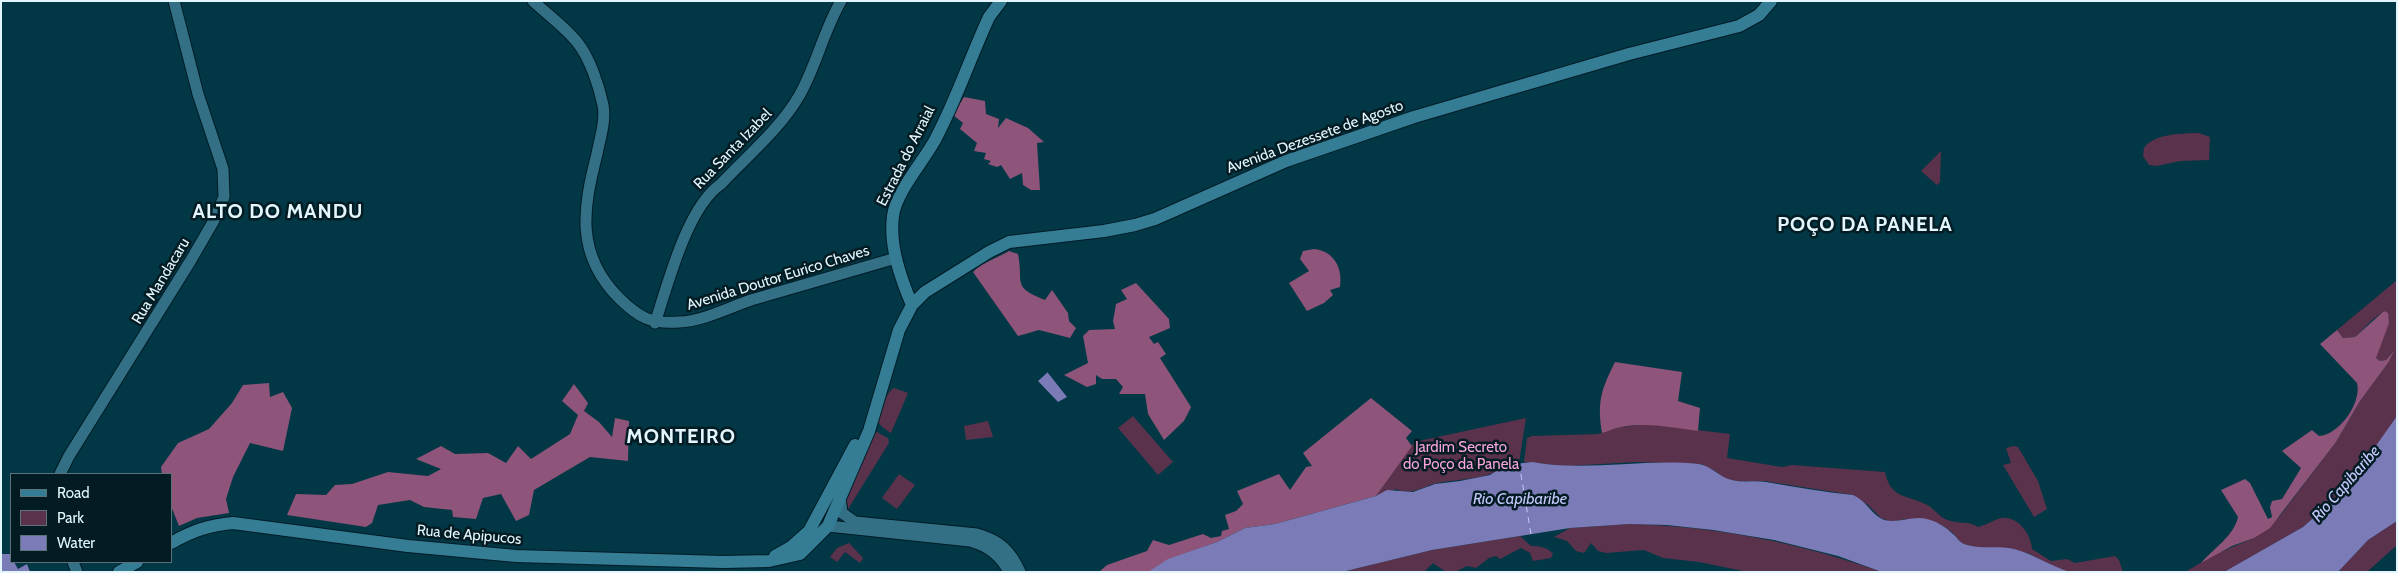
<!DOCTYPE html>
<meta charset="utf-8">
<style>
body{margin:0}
#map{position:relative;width:2398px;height:573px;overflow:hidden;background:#023745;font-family:Cabin,sans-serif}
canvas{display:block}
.frame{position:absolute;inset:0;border:2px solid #e4f6fd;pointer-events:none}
.legend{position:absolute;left:10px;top:473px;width:162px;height:90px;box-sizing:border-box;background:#031c24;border:1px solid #5d737b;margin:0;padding:6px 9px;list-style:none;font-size:15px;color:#e4f6fd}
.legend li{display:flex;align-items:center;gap:10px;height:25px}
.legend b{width:25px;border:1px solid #5d737b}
</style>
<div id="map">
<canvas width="2398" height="573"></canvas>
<div class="frame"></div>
<ul class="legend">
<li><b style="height:6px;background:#347d95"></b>Road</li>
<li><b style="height:14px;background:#5b324c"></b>Park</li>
<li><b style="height:14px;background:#7a7bb7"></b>Water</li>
</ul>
</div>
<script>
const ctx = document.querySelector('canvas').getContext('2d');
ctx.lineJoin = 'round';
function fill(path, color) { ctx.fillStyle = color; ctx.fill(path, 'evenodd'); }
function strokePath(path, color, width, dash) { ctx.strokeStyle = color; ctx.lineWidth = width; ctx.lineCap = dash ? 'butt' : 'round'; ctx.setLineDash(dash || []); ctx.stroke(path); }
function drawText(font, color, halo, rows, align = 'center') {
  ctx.font = font + ' Cabin,sans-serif'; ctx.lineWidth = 5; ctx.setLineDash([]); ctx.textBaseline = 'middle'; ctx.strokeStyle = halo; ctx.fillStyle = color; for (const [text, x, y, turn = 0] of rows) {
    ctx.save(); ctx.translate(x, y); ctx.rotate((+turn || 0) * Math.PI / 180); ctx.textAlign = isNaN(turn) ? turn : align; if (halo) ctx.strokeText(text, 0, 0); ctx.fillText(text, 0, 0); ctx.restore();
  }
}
fill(new Path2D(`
 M2199,133L2210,137L2209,160L2181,161L2156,166L2149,165L2143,156L2144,148C2153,134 2183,133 2199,133Z
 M1941,151L1940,182L1937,185L1921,171Z
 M2397,280V416L2372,453L2344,491L2303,527L2226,571L2185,572L2216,554L2254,538L2280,516L2336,442L2360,401L2388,363L2392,353L2386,360L2380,361L2376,358L2384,311L2372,320L2355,337L2343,338L2337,330Z
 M894,388L908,393L891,433C888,431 881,427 879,423C875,418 888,390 894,388Z
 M1133,416L1173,462L1158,475L1118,428Z
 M1526,418L1519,463C1507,465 1498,472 1487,475C1470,480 1449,480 1433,484C1419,489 1411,495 1396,489L1376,496L1414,442Z
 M988,421L993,437L966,440L964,426Z
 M1648,424L1730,434L1727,458L1782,467L1792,465L1885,472C1891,501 1909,494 1929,506C1937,512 1941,519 1951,521C1961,524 1970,521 1978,527C1987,525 1993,520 2001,518C2018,516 2031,534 2032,549L2051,561L2067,559L2075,563L2115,556L2119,560L2123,572H2070L2054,567L2028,553L1973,547L1961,543L1953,533L1940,524L1904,519L1893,522L1881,518L1868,505L1853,495L1764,481H1737L1725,479L1715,471L1701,464L1635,462L1567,466L1524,462L1527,438L1532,436L1598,434L1620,427Z
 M877,432L888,438L889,443L848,509L846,494L873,433Z
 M2014,446L2018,447L2038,481L2047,509L2034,517L2003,465L2011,463L2006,448Z
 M899,474L915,485L897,509L882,498Z
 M2397,521V545L2367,572H2338L2368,540Z
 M1629,524C1716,526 1800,543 1882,572H1748L1699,562L1663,558L1644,550L1606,553L1598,551L1591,543L1584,553L1576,551L1567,541L1554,537L1570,528Z
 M1520,536L1531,546C1539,546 1548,547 1553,554L1551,558L1533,561L1530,553L1521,548L1500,559L1496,556L1489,558L1476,568L1467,566L1455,572H1446L1433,563L1424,572H1342L1432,550Z
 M849,543L863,558L860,563L845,552L837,562L830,557L837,548Z`), '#5b324c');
fill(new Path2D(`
 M964,97L985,101L986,114L999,119L998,128L1006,118L1028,128L1044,142L1037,143L1040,190H1031L1023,185L1022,173L1010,179L1001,165L997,167L988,164L991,161L984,159L986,153L974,151L977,143L960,129L963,123L953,115Z
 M1314,249C1334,251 1343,268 1340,287L1330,290L1333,295L1324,303L1307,311L1289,283L1309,271L1300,259L1303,251Z
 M1009,251L1018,254C1024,284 1011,286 1045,300L1052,290L1068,313L1069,321L1076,328L1070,338L1039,330L1018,336L973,272C984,261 996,259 1009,251Z
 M1136,283L1169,319L1170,328L1149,337L1154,344L1158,342L1166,354L1160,358L1191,407L1184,421L1164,440L1148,414L1145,394H1119L1123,387L1116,379H1102L1096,375V384L1087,387L1064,375L1088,363L1083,336L1089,330L1115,329L1113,321L1116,304L1127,299L1121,290Z
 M2384,311L2388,313L2389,323L2376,358L2380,361L2386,360L2394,351L2388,363L2360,401L2336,442L2270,528L2254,538L2232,546L2201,563C2213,549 2234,536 2238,517L2221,490L2245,479L2250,483L2268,519L2272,517L2270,507L2272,501L2282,499L2301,468L2282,451L2312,430L2319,436C2339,435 2362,403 2357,383L2320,344L2337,330L2343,338L2355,337Z
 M1615,362L1682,372L1678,401L1700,408L1698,431C1672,428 1648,422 1621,427C1614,428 1608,432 1602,433C1597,402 1601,390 1615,362Z
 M269,383L270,397L283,392L292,408L283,451L250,443L233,477L226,499L229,513L197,518L179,526L171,506V474H162L161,467L178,443L209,429L232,403L243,385Z
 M574,384L588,403L584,411L599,422L612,437L615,418L629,421L628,461L590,457L534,490L529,515L516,521L501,494L483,498L476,519L453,517L452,510L424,507L410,500L378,505L372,523L366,527L287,515L296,494L326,495L335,485L352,484L388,472L428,476L441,469L416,459L441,446L455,454L488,453L506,463L518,446L531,459L570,434L578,415L562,401Z
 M1371,398L1412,431L1406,438L1412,446L1376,496L1275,524L1245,528L1217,542L1181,555L1148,572H1099L1107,565L1147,551L1153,540L1169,545L1203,534L1211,538L1221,536L1222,531L1229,529L1225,515L1236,511L1243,504L1237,491L1279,474L1290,490L1306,467L1312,466L1303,453Z`), '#8e5479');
fill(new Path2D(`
 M1048,372V373L1067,397L1058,402L1038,381Z
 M2397,416V521L2368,540L2338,572H2224L2303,527L2344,491Z
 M1532,462C1587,472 1643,458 1699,464C1712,466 1720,478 1732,480C1744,483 1755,480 1766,482C1795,487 1824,492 1853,495C1867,501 1870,513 1882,519C1896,525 1911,515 1927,519C1936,521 1946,527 1953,534C1957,537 1959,542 1964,544C1980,550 1997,545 2014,549C2034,554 2050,566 2070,572H1882L1838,556L1774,540L1713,530L1667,525L1629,524L1570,528L1432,550L1342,572H1148L1168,559L1217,542L1245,528L1275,524L1376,496L1387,490L1413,492L1435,484L1460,481L1490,475L1506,465Z
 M1,554H10L11,562H14L18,569L27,564L30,572H1Z`), '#7a7bb7');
strokePath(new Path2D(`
 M1519,463L1531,534`), '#c6c8fc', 1, [6, 5]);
const tertiary = new Path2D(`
 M533,1C548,15 565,27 577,42C590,58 599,86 603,105C606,121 600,138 597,154C583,208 575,254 619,298C639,318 651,324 679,322C703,321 728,308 751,300C799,286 848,272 896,258
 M655,323C668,284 687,207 721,184C747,156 780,129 799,96C816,67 823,32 841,1
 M60,474L69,456L191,260L213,222L224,197L223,169L198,94L174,1
 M840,497L842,513L855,522L977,534C999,540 1011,551 1020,572
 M828,526L970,541C988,546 1000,555 1009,572
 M73,562L77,572`);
const secondary = new Path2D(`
 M912,305C901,279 889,246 893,216C896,192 923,162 935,140C956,101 970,58 989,17L1001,1
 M171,543C192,531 209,525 233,523L408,546L516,556L723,562L769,561L800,554L828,526L869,431L899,330L912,305L925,292L989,252L1009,242L1104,231L1135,225L1155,219L1286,161L1414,117L1629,54L1739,26L1759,15L1771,1
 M775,556L791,547L809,531L855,445
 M119,572L137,562`);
strokePath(tertiary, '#001c26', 13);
strokePath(secondary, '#001c26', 14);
strokePath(tertiary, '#337085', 11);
strokePath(secondary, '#347d95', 12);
drawText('15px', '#e4f6fd', '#031c24', [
 ["Avenida Dezessete de Agosto",1315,137,-20],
 ["Rua Santa Izabel",733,149,-46],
 ["Estrada do Arraial",906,156,-63],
 ["Avenida Doutor Eurico Chaves",778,278,-17],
 ["Rua Mandacaru",161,281,-59],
 ["Rua de Apipucos",469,535,5]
]);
drawText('15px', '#faa4d9', '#031c24', [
 ["Jardim Secreto",1461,448],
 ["do Poço da Panela",1461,465]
]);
drawText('italic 16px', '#c6c8fc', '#031c24', [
 ["Rio Capibaribe",2346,484,-49],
 ["Rio Capibaribe",1520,499]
]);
ctx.letterSpacing = '1px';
drawText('bold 20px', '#e4f6fd', '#031c24', [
 ["ALTO DO MANDU",278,212],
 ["POÇO DA PANELA",1865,225],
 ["MONTEIRO",681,437]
]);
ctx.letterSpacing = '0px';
</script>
